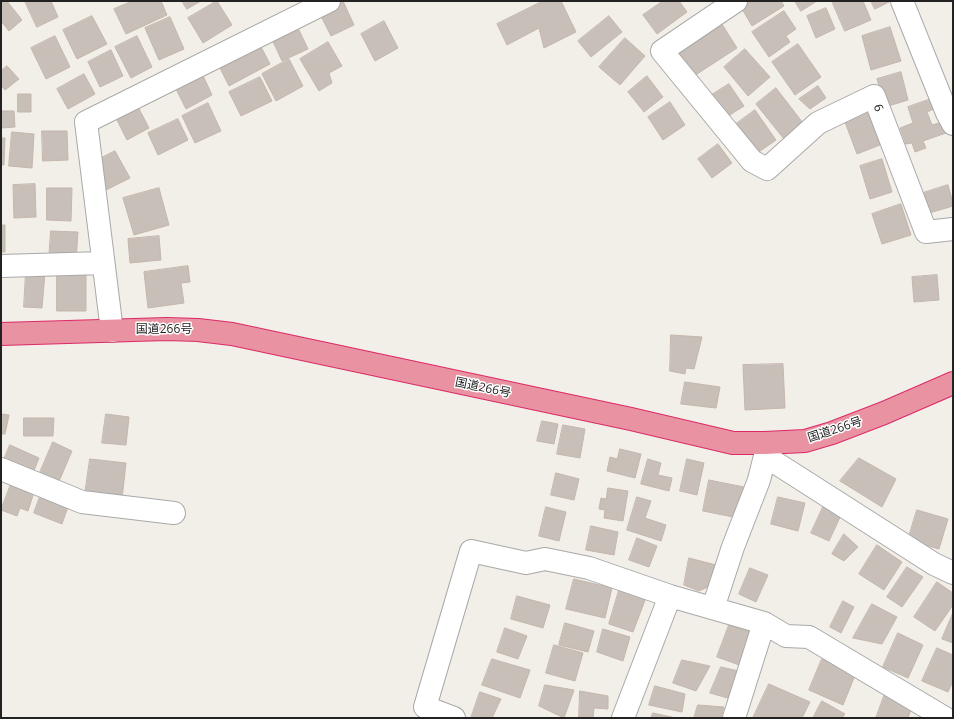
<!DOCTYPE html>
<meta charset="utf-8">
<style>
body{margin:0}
#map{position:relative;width:954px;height:719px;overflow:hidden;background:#f2efe9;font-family:"Open Sans",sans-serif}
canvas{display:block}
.frame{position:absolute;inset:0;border:2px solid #222;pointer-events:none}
</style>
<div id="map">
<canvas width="954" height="719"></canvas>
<div class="frame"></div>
</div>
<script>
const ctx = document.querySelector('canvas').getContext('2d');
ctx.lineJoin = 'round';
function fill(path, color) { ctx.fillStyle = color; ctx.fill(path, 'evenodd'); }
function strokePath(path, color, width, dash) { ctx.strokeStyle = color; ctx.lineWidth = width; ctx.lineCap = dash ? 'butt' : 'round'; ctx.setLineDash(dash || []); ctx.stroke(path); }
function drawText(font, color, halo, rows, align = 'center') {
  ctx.font = font + ' "Open Sans","Noto Sans JP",sans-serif'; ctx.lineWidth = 3; ctx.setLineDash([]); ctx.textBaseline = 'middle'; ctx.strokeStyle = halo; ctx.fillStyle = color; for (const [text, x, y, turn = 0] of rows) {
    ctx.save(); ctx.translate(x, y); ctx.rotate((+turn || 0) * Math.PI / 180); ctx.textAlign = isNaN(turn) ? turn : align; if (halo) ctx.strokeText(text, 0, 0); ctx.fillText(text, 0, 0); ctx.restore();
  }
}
const building = new Path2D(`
 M1,1H7L22,20L9,31L1,21Z
 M25,1H51L58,17L37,27Z
 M133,1H161L167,15L126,34L114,9Z
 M182,1H201L187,9Z
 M217,1L232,25L203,43L188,18Z
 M340,1H343L354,25L331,36L319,12Z
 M543,1H561L576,32L544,48L539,28L507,45L497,24Z
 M663,1H679L687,12L657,34L643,15Z
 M750,1H781L784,6L752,26L741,7Z
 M795,1H817L801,11Z
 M832,1H863L871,20L845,31Z
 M871,1H891L875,9Z
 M826,8L835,29L816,38L807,16Z
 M784,11L796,29L786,36L790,42L769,57L752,32Z
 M92,16L107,44L77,59L63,30Z
 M609,16L622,32L591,57L578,41Z
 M170,17L184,49L159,60L145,28Z
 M384,21L398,48L375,61L361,34Z
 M720,21L737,48L694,76L677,49Z
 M890,27L901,61L871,70L862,36Z
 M280,30L283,37L299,30L308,49L282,61L270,35Z
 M55,36L70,67L46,79L31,48Z
 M137,36L152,67L131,78L115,47Z
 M625,38L645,56L620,85L599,67Z
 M258,41L270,64L229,86L217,62Z
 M328,42L342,66L329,73L332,83L319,91L300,59Z
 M798,44L821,77L795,95L772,62Z
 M745,49L770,77L748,96L724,67Z
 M111,50L123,76L100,87L88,62Z
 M289,59L303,86L276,101L262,74Z
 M7,66L19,79L5,90L1,85V71Z
 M200,69L212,95L186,109L173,83Z
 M901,72L908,100L885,107L877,79Z
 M84,74L95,94L68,109L57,89Z
 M647,76L663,97L644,112L628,92Z
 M260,77L272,101L241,116L229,92Z
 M729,84L744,106L725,118L710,96Z
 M818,86L826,98L810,109L799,99Z
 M776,88L803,123L784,139L756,104Z
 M18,94H31V112H18Z
 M931,99L934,109L927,112L932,125L942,122L946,133L923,141L926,148L915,152L912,143L906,144L900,128L913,123L908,107Z
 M670,102L685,125L663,140L648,117Z
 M136,103L149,128L127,140L114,114Z
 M208,103L221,131L195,143L182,116Z
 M755,110L776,140L756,154L736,124Z
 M1,111H14L15,127L1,128Z
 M868,113L880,145L857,154L845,122Z
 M178,119L188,140L158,155L148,133Z
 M42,131H67L68,160L43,161Z
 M12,132L34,134L32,168L9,166Z
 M1,138H5L4,165H1Z
 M718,144L732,163L712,178L698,159Z
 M115,151L130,178L106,190L92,163Z
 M882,159L892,192L870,199L860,166Z
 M35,184L36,217L14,218L13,185Z
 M948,185L953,203V206L926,214L920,194Z
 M47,188H72L71,221L47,220Z
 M159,188L169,225L134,235L123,198Z
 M901,204L911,235L882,244L872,214Z
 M1,225H5V252H1Z
 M51,231L78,232L76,261L49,260Z
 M159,236L161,260L130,263L128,239Z
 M188,266L190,282L181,283L184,303L148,308L144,272Z
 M26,272L45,273L42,308L24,307Z
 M57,274H86V311H57Z
 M937,275L939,300L914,302L912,277Z
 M671,335L702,337L694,369L686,368L685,374L670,371Z
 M783,364L785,408L745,410L743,365Z
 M685,382L720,387L716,408L681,404Z
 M1,414L9,415L5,434H1Z
 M106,414L129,417L126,445L102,443Z
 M24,418H54L53,436H24Z
 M542,421L558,424L554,444L537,441Z
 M563,425L585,429L580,458L557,454Z
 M53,442L72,451L57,486L38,477Z
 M10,445L39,458L33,473L3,462Z
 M620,449L641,454L635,478L607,471L610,457L617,459Z
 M859,458L896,479L882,507L840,481Z
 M90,459L126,463L122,499L85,494Z
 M648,459L661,463L658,475L672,478L669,491L641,484Z
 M687,459L704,463L697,495L680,491Z
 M556,473L579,479L574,500L551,495Z
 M709,480L744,487L738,518L703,511Z
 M11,484L34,492L28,511L20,508L17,516L1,510Z
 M608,488L628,491L623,521L604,518L605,510L599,509L601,498L606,499Z
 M41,494L69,504L62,524L34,513Z
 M637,497L651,501L645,518L666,525L661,541L627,530Z
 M778,497L805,503L798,531L771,524Z
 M824,505L842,513L829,541L811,533Z
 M546,507L566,512L559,541L539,536Z
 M917,510L948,519L939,549L908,540Z
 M591,526L618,532L614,555L586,550Z
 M844,534L858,547L844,561L832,554Z
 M637,538L657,546L649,567L629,560Z
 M877,545L902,562L884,590L859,574Z
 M689,558L716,565L710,586L699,591L684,585Z
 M907,567L923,577L902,607L887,597Z
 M750,568L768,575L756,602L739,594Z
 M574,579L612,588L605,618L566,609Z
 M937,582L953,593V605L935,631L914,617Z
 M620,587L647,595L633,632L609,624Z
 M517,596L550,605L543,628L511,619Z
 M843,601L854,607L841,633L830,627Z
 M872,604L897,617L882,644L853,638Z
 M953,613V643L942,639Z
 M565,623L594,631L588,652L559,645Z
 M729,625L753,633L742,666L717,657Z
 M505,628L527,636L518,659L497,652Z
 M603,629L630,637L623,661L597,652Z
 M898,633L923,645L908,678L883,667Z
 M554,645L583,653L575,681L546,673Z
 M937,648L953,655V681L948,692L922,681Z
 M492,659L530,670L520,698L482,685Z
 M822,659L856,673L843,705L809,690Z
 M682,660L710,666L696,691L673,683Z
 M721,667L743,672L731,699L710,693Z
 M769,684L810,702L802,718H753Z
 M545,685L574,690L564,718L539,706Z
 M655,686L685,694L682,712L649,705Z
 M580,691L608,696V709L594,708L593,718H579Z
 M886,691L914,701L908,718H876Z
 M480,692L501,699L492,718H471Z
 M822,701L845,714L842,718H813Z
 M698,705L724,707L721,718H694Z
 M653,713L676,718H651Z`);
fill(building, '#c7bfb8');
strokePath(building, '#c4b6ab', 1);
const street = new Path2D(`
 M736,1L662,51L752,161L767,169L818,123L874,96L926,232L953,229
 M902,1L947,113L953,124
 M1,266L103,263
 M112,331L86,122L329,1
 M765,456L934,564L953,573
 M1,469L82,502L174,513
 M713,608L733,547L759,480L765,456V443
 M764,623L786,636L809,637L945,718
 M454,718L425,707L471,551L526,563L545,559L589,568L670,596L764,623L734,718
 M623,718L670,596`);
const highway = new Path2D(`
 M1,334L167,329L198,330L232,334L631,419L733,443H765L805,441L832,433L884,413L953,383`);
strokePath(street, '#a9a9a9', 24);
strokePath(highway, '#dc2a67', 24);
strokePath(street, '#fff', 22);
strokePath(highway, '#e892a2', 22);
drawText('12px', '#222', '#fff', [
 ["6",878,108,69],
 ["国道266号",164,330],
 ["国道266号",483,388,12],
 ["国道266号",835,430,-18]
]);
</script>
